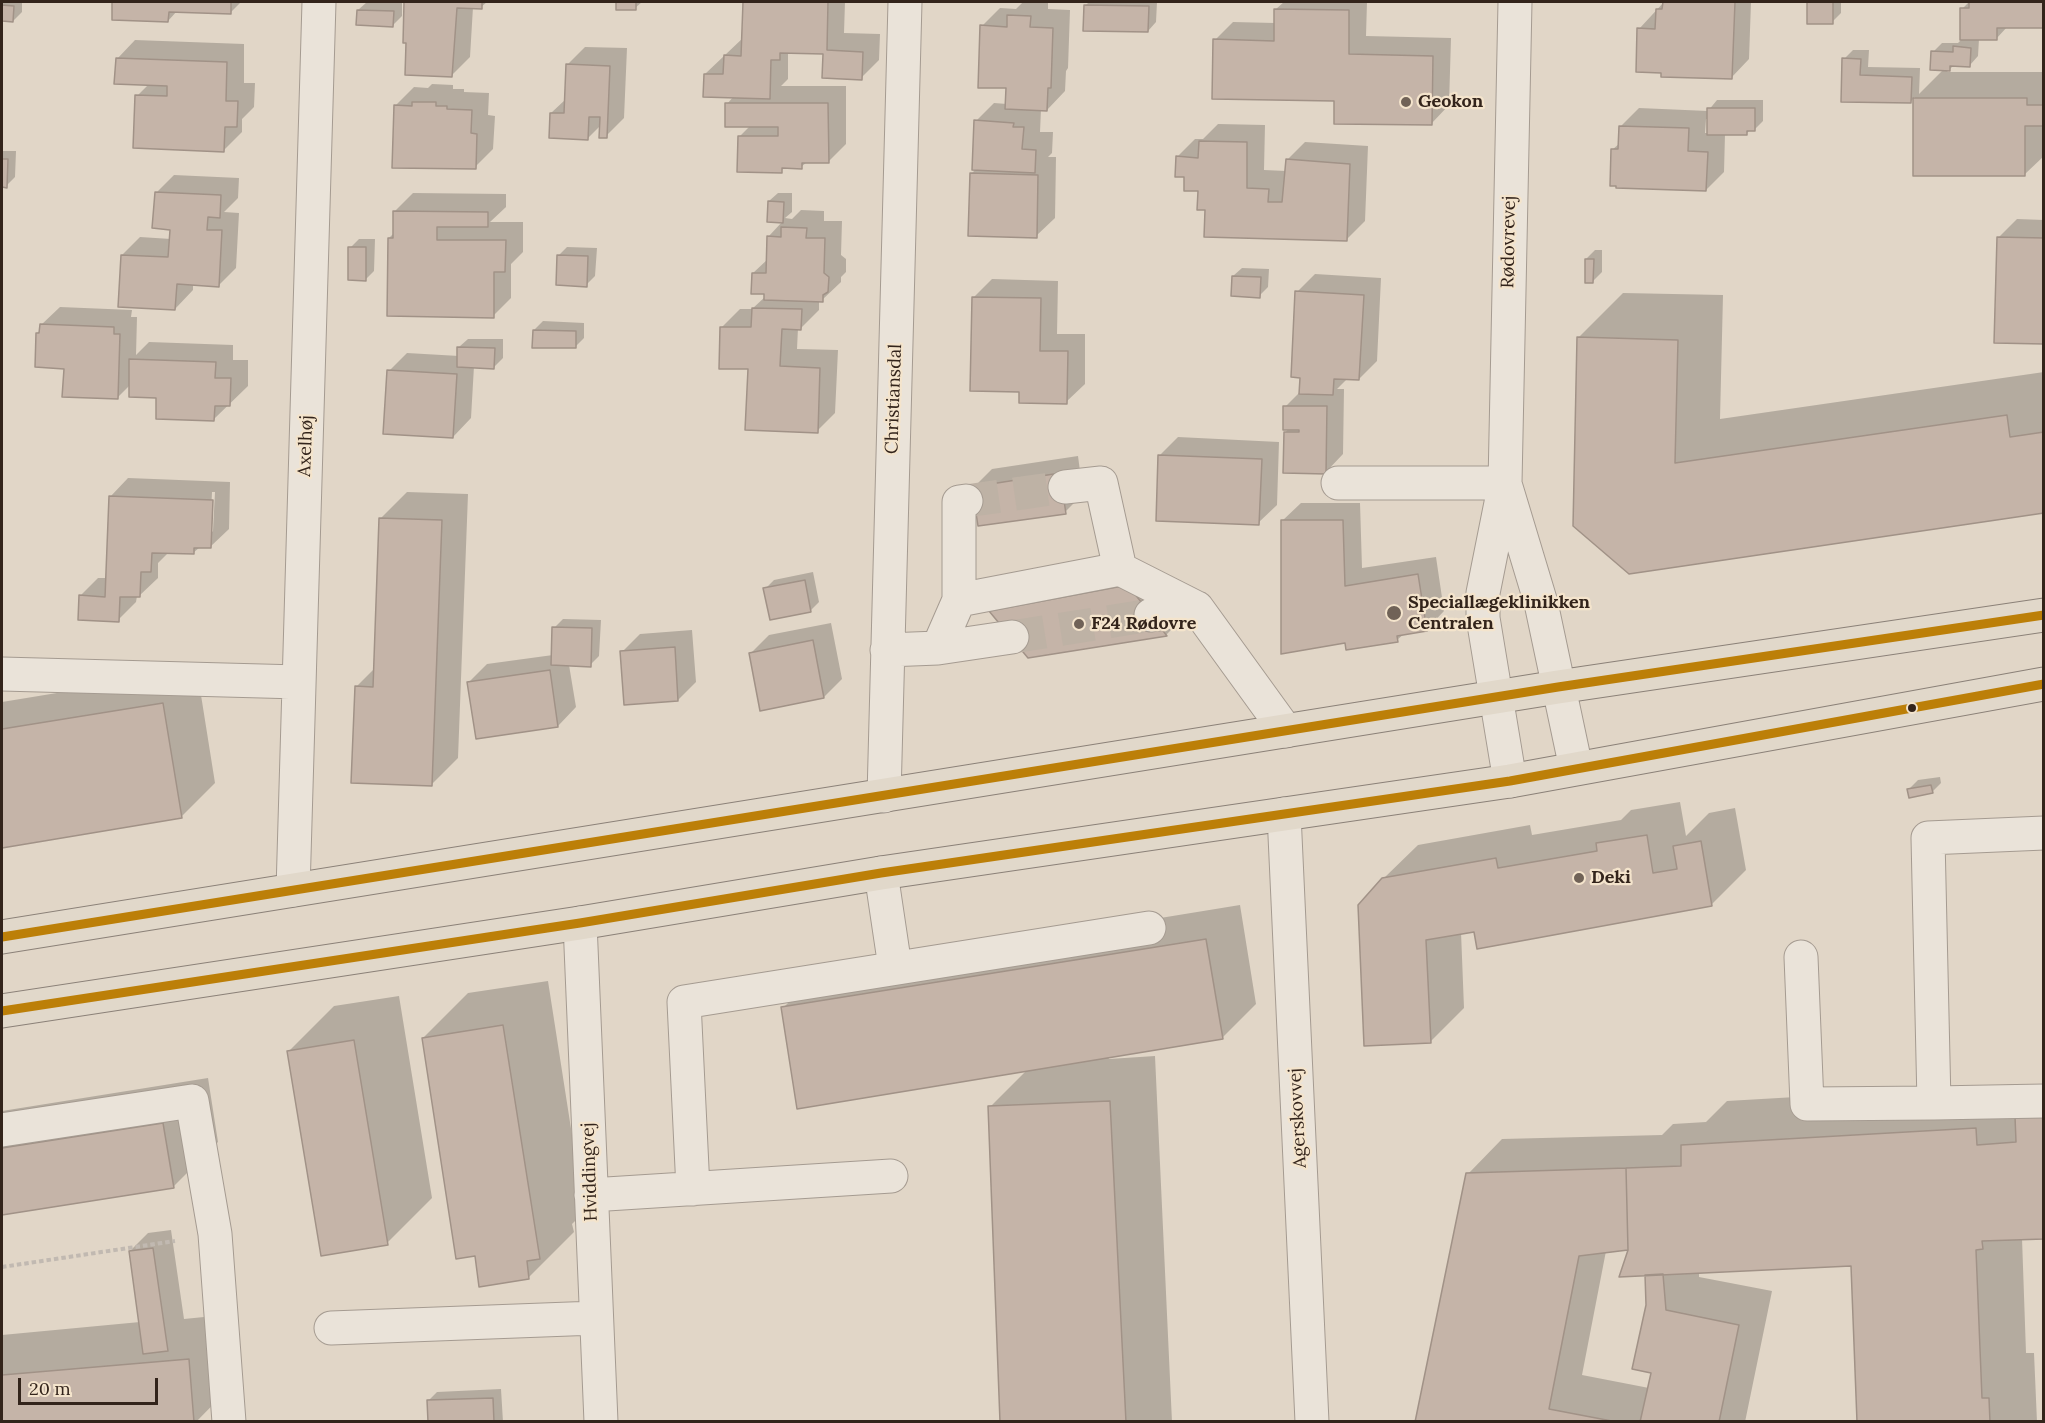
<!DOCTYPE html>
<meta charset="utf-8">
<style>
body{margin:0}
#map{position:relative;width:2045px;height:1423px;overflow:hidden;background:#e1d6c7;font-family:Lora,serif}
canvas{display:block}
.frame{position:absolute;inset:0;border:3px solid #33241b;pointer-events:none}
.scale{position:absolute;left:18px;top:1378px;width:140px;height:27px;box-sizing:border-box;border:3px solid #33241b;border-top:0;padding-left:8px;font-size:18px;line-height:21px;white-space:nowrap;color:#33241b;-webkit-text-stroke:4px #f4e4cc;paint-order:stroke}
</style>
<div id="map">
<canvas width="2045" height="1423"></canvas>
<div class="frame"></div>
<div class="scale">20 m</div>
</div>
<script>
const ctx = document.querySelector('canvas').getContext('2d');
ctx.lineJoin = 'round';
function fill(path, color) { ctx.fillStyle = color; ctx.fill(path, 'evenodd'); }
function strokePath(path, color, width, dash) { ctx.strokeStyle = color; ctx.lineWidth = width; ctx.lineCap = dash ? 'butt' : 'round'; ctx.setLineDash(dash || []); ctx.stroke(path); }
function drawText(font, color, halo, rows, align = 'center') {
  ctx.font = font + ' Lora,serif'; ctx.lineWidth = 4.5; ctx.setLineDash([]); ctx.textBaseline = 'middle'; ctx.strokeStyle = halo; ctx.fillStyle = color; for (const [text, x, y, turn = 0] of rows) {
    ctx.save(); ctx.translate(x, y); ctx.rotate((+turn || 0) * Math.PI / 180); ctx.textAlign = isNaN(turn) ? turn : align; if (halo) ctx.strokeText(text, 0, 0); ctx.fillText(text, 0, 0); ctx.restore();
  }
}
fill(new Path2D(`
 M2,2H22V12L13,21L2,20Z
 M114,2H241L230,13L177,11L168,21L113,19Z
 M367,2L402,3V16L393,25L358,10Z
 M406,2H487L481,7H473L470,57L452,75L407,42H404Z
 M617,2H642L635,8H617Z
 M745,2H845L844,33L880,34L879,60L861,78L825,53L788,52V79L781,86H846V144L828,162H807L801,167H785L781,171L739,137L751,125L727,104L734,96L705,74L744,37Z
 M1023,2H1048V9L1070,10L1068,68L1066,71L1065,91L1047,110L1041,109L1040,132H1053L1052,153L1048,157H1056L1055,218L1036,236L971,174L977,168L976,121L994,103L1007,104V87L982,26L1000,8L1016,9Z
 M1089,2H1157L1156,22L1148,31L1085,6Z
 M1284,2H1367L1366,36L1451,38L1449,105L1431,124L1335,99L1215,40L1233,22L1275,23L1276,9Z
 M1664,2H1751L1749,59L1731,78L1662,71L1639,29Z
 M1809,2H1841V13L1832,22H1809Z
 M1969,2H2044V26H2008L1996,39H1979L1978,56L1970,65L1955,64L1947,72H2044V156L2025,174H1915V97L1910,102L1842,100L1844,59L1853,50H1869L1868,67L1920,68L1919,94L1944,69L1933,52L1942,43H1958L1962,39V9Z
 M135,40L244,44V83H255L254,107L242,119V132L224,150L137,96L149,84L117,59Z
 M585,47L627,48L624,118L606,136L601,125L588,138L551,113L566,99L567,65Z
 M432,84L453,85V89H464V92L489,93L488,115L495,116L493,149L475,167L396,105L414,87L428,88Z
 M1717,100H1763V121L1754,130H1750L1746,134H1725L1724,172L1706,190L1612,150L1620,143V127L1639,108L1708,111ZM1706,119H1708L1709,133H1705Z
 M1218,124L1265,125L1264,170L1286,171L1287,160L1305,142L1368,146L1365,221L1347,239L1206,209L1199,190L1185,175L1177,157L1195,139H1203Z
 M2,151H16L15,177L6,186H2Z
 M174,175L239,178L238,198L224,212L239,213L236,268L218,286L193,284V290L175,309L122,255L140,237L171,239V228L156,193Z
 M413,193L506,194V207L490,222H523V252L511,264V298L493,316L389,238L394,233V212Z
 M778,193H792V212L785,218L792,219L801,210L824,211V221H842L841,255L846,259V272L841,277V282L822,300H819V310L801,328H798L797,349L838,350L835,413L817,431L750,368L722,327L740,309H752L766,296L753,273L768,259V237L783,221L769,220V201Z
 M2017,219L2044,220V343L1999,237Z
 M359,239H375L374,271L365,280L350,248Z
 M567,247L597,248L595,276L586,285L558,256Z
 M1595,250H1602V272L1593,281L1586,259Z
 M1242,268L1269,269L1268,287L1259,296L1233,276Z
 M1315,274L1381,278L1377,361L1359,379L1348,378L1337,389H1344L1343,454L1325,473L1285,433L1289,428L1285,407L1301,391L1297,292Z
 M992,279L1058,281L1057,334H1085V384L1066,402L1021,391L974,297Z
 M1623,293L1723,295L1720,419L2044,372V511L1630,572L1578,338Z
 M60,307L132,310L131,317H137L136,355L149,342L233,345V360H248V386L214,419L130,385L117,398L65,367L37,333L41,330V325Z
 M543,321L584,323V338L575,347L534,330Z
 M468,339H503V358L494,367L474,366L471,418L453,437L389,371L407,353L459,356V347Z
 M1178,437L1279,442L1277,505L1258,523L1160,455Z
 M1078,456L1083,494L1065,512L974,487L992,469Z
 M128,478L230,482L229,529L210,547H200L193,553L169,552L158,563V578L139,596H137L136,602L118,620L80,596L98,578H107L110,497ZM212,492H215L213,531L210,534Z
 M407,492L468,494L458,758L431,785L356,687L375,668L381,518Z
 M1301,503H1360L1362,568L1436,557L1444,611L1426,630L1405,633L1397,640L1347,642L1282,521Z
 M813,572L819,602L810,611L765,589L774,580Z
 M1137,577L1174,627L1166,635L991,611L1000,602Z
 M563,619L601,620L599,656L590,665H569L576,707L558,726L469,682L487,664L553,655L554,628Z
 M831,623L842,679L824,697L751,653L769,635Z
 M692,630L696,682L678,700L622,652L640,634Z
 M197,670L215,783L181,817L2,846V702Z
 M1940,777L1941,783L1932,792L1909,789L1918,780Z
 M1680,802L1686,836L1709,813L1735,808L1746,870L1712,904L1478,947L1475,930L1461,932L1464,1008L1430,1042L1383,879L1418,845L1530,825L1532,835L1621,820L1631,810Z
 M1240,905L1256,1004L1222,1038L1108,1056L1109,1059L1155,1056L1172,1422H1002L990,1107L1027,1070L783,1008L817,974Z
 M548,981L584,1212L572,1224L574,1232L528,1278L476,1254L423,1038L468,993Z
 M399,996L432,1198L387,1243L289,1051L334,1006Z
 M208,1078L218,1142L173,1187L2,1214V1111Z
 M2020,1084L2022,1238L2026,1353H2034L2037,1422H1859L1852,1265L1699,1272V1277L1772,1291L1745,1422H1417L1468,1174L1502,1139L1662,1135L1673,1124L1706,1122L1727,1101ZM1630,1249L1647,1274L1653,1371L1649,1388L1582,1375L1606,1251Z
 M171,1230L184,1319L234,1314L239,1378L196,1422H2V1335L140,1322L130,1251L148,1233Z
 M501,1389L503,1422H429L428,1401L437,1392Z`), '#0003');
const building = new Path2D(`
 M112,2H231V14L169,12L168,22L112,20Z
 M404,2H484L482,3V9L457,8L452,77L405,75L406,43H403Z
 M616,2H636V10H616Z
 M743,2H828L827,50L863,52L862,80L822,78L823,54L780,53V60H771L770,99L703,97L704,74H723L724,55L741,56Z
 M1663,2H1735L1732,79L1661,77V73L1636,72L1637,28L1655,29L1656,9H1662Z
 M1807,2H1833V24H1807Z
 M1969,2H2044V28H1997V40H1960V8H1969Z
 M2,5L14,6L13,22L2,21Z
 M1084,5L1149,6L1148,32L1083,31Z
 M1274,9L1349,10V54L1433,56L1432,125L1334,124V101L1212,99L1213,39L1274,41Z
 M357,10L394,11L393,27L356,25Z
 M1007,15L1031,16L1030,27L1053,28L1051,88H1048L1047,111L1005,109L1006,88H978L980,25L1007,27Z
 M1953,46L1971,48L1970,67L1950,66V71L1930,70L1931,51L1953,52Z
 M116,58L227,62L226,101H238L237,127H225L224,152L133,148L135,95L167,96V86L114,84Z
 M1842,58L1861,59L1860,75L1912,77L1911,103L1841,102Z
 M566,64L610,66L607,138H599L600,117H589L588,140L549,138L550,113H564Z
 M1913,98H2027V105H2044V126H2025V176H1913Z
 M412,102H436V106H447V109L472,110L471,133L477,134L476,169L392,168L394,105L412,106Z
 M725,103H828L829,163H802V169L782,168V173L737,172L738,136H778V127H725Z
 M1707,108H1755V131H1747V135H1707Z
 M974,120L1014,123L1013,127H1024L1022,149L1036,150L1035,173L972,170Z
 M1619,126L1689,128L1688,151L1708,152L1706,191L1616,188V186H1610L1611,149H1618Z
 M1199,141L1247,142V188L1269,189L1268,202H1282L1286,159L1350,164L1347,241L1204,237L1205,210H1197L1198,191H1184V177H1175L1176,156L1198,158Z
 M2,159H8L7,188L2,187Z
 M970,173L1038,175L1037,238L968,236Z
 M155,192L221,195L220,218L208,217L207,230H222L219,287L177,284L175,310L118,307L121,255L168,257L170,230L152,228Z
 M768,201L784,202L783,223L767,222Z
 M393,211L488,212V227H437V240H506L505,272H494V318L387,316L388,238H393Z
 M781,227L807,228L806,238H825L824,273L829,277L828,292L823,295V302L764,300V294H751L752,273H766L767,236L781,237Z
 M1997,237L2044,238V344L1994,343Z
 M348,247H366V281L348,280Z
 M557,255L588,256L587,287L556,285Z
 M1585,259H1594L1593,283H1585Z
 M1232,276L1261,277L1260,298L1231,296Z
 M1295,291L1364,295L1359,380L1334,379L1333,395L1299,394L1300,378L1291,377Z
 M972,297L1041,298L1040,351H1068L1067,404L1019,403V392L970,391Z
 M752,308L802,309L801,330L782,329L780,366L820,368L818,433L745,430L748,369H719L720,327H751Z
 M40,324L114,327V334H120L118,399L62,397L64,369L35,367L36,333H39Z
 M533,330L576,331V348H532Z
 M1577,337L1678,340L1675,463L2007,415L2010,437L2044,432V513L1629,574L1573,526Z
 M457,347L495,348L494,369L457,367Z
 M129,359L216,362L215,378H231L230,406H215L214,421L156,419V398L129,397Z
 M387,370L457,374L453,438L383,434Z
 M1283,406H1327L1326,474L1283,473L1284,432H1299V430H1283Z
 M1158,455L1262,459L1259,525L1156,521Z
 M1060,473L1066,514L978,526L972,487Z
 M109,496L213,500L211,548H194V554L152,553L151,572H141L140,597H120L119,622L78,620L79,595L105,597Z
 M379,518L442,520L432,786L351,783L355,686L373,687Z
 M1281,520H1343L1345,586L1418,574L1427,631L1397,636L1398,642L1346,650L1345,643L1281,654Z
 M805,580L811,612L770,620L763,588Z
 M1128,585L1167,636L1028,658L989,611Z
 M552,627L592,628L591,667L551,665Z
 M813,640L824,698L760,711L749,653Z
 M675,647L678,701L624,705L620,651Z
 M550,670L558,727L476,739L467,682Z
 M163,703L182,818L2,848V729Z
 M1931,785L1933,793L1909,798L1907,789Z
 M1647,835L1653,873L1677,869L1673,846L1701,841L1712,906L1477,949L1474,932L1426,940L1431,1043L1364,1046L1358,905L1382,878L1496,858L1498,868L1597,851L1596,843Z
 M1206,939L1223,1039L797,1109L781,1007Z
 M503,1025L540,1259L527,1261L529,1279L479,1287L475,1256L456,1259L422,1038Z
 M354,1040L388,1245L321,1256L287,1051Z
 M1110,1101L1126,1422H1000L988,1106Z
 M2044,1115V1239L1982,1241L1983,1249L1976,1250L1982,1398H1989L1990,1422H1857L1851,1266L1619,1277L1628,1250L1626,1168L1681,1166V1145L1976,1128L1977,1145L2016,1142L2015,1117Z
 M163,1123L174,1188L2,1215V1148Z
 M1626,1168L1628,1250L1579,1256L1549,1409L1617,1422H1415L1466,1173Z
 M153,1248L168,1351L143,1354L129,1251Z
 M1663,1274L1666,1310L1739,1325L1719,1422H1640L1651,1373L1632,1369L1646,1305L1645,1275Z
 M189,1359L194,1422H2V1375Z
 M493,1398L494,1422H428L427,1400Z`);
fill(building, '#c5b4a8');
strokePath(building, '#a19287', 1.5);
strokePath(new Path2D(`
 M966,501L1065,487
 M1012,637L1151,615`), '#beb2a5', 33, [33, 16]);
const minor = new Path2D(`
 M1338,483H1505
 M1506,487L1541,603L1576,768
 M1120,569L1197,608
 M959,600V502L966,501
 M1151,615L1197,608L1286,731
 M938,648L959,600L1120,569L1101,483L1065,487
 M887,650L938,648L1012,637
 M2,674L299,682
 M1510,781L1483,618V593L1505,483L1515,2
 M884,796L905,2
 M1284,814L1312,1422
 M2044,833L1928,838L1934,1103L2044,1101
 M881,873L895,967
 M293,890L319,2
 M580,923L601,1422
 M1801,957L1807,1104L1934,1103
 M2,1130L192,1101L215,1234L229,1422
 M693,1189L684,1002L1149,928
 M591,1195L891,1176
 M331,1328L596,1318`);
const major = new Path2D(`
 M2,937L1558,687L2044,615
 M2,1011L580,923L881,873L1510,781L2044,684`);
strokePath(minor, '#a59b91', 35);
strokePath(major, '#8b8178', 35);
strokePath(new Path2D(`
 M2,1267L175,1241`), '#c1b9b1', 4, [4.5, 3]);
strokePath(minor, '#eae3d9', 33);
strokePath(major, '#e1d8ca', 33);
strokePath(new Path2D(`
 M2,937L1558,687L2044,615
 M2,1011L580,923L881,873L1510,781L2044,684`), '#bc7f08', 9);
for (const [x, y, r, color] of [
 [1406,102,6,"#706257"],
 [1394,613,8,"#706257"],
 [1079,624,6,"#706257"],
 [1912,708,5,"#33241b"],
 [1579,878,6,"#706257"]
]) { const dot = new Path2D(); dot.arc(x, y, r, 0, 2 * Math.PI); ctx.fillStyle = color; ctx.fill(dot); strokePath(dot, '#f4e4cc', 2); }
drawText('bold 18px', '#33241b', '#f4e4cc', [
 ["Geokon",1418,102],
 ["Speciallægeklinikken",1408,603],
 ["Centralen",1408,624],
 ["F24 Rødovre",1091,624],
 ["Deki",1591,878]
], 'left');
drawText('18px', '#33241b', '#f4e4cc', [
 ["Rødovrevej",1509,242,-89],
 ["Christiansdal",894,399,-88],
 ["Axelhøj",306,446,-88],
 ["Agerskovvej",1298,1118,-93],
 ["Hviddingvej",590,1172,-92]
]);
</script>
